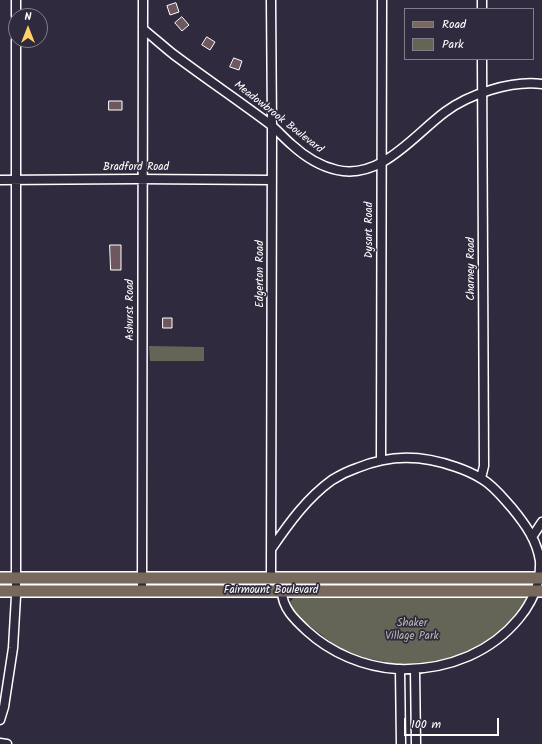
<!DOCTYPE html>
<style>
body{margin:0}
#map{position:relative;width:542px;height:744px;overflow:hidden;background:#2f2a3d;font-family:Kalam,sans-serif}
canvas{display:block}
.legend{position:absolute;left:404px;top:8px;width:130px;height:52px;box-sizing:border-box;background:#2f2a3d;border:1px solid #827f8b;margin:0;padding:5px 7px;list-style:none;font-size:12px;color:#fff}
.legend li{display:flex;align-items:center;gap:8px;height:20px}
.legend b{width:20px;border:1px solid #827f8b}
.north{position:absolute;left:8px;top:8px;width:40px;height:40px;box-sizing:border-box;background:#2f2a3d;border:1px solid #827f8b;border-radius:50%;rotate:0deg;font-size:11px;font-weight:700;line-height:16px;text-align:center;color:#fff}
.north::after{content:'';display:block;margin:auto;width:14px;height:18px;background:#ffd166;clip-path:polygon(50% 0,100% 100%,50% 72%,0 100%)}
.scale{position:absolute;left:404px;top:718px;width:95px;height:18px;box-sizing:border-box;border:2px solid #fff;border-top:0;padding-left:5px;font-size:12px;line-height:14px;white-space:nowrap;color:#fff;-webkit-text-stroke:3px #2f2a3d;paint-order:stroke}
</style>
<div id="map">
<canvas width="542" height="744"></canvas>
<ul class="legend">
<li><b style="height:5px;background:#77695c"></b>Road</li>
<li><b style="height:11px;background:#656557"></b>Park</li>
</ul>
<div class="north">N</div>
<div class="scale">100 m</div>
</div>
<script>
const ctx = document.querySelector('canvas').getContext('2d');
ctx.lineJoin = 'round';
function fill(path, color) { ctx.fillStyle = color; ctx.fill(path, 'evenodd'); }
function strokePath(path, color, width, dash) { ctx.strokeStyle = color; ctx.lineWidth = width; ctx.lineCap = dash ? 'butt' : 'round'; ctx.setLineDash(dash || []); ctx.stroke(path); }
function drawText(font, color, halo, rows, align = 'center') {
  ctx.font = font + ' Kalam,sans-serif'; ctx.lineWidth = 3.5; ctx.setLineDash([]); ctx.textBaseline = 'middle'; ctx.strokeStyle = halo; ctx.fillStyle = color; for (const [text, x, y, turn = 0] of rows) {
    ctx.save(); ctx.translate(x, y); ctx.rotate((+turn || 0) * Math.PI / 180); ctx.textAlign = isNaN(turn) ? turn : align; if (halo) ctx.strokeText(text, 0, 0); ctx.fillText(text, 0, 0); ctx.restore();
  }
}
fill(new Path2D(`
 M149,346L204,347V361H150Z
 M294,597H534L503,630L479,646L452,657L420,664H395L366,658L337,647L305,622L292,609L290,602Z`), '#656557');
const building = new Path2D(`
 M176,3L179,12L170,15L167,6Z
 M182,17L189,25L182,31L175,23Z
 M207,37L215,42L210,50L202,45Z
 M234,58L242,61L239,70L230,67Z
 M109,101H122V110H109Z
 M110,245H121V270H111Z
 M163,318H172V328H163Z`);
fill(building, '#6e585d');
strokePath(building, '#fff', 1);
const minor = new Path2D(`
 M271,0L272,127L271,578
 M482,0V9
 M16,16V0
 M143,29C153,37 163,46 173,54C205,78 239,101 271,125C278,131 284,138 291,144C304,156 319,166 337,170C381,180 414,135 445,112C469,94 512,80 542,84
 M0,180L136,179L272,180
 M381,460L382,0
 M481,478L484,466L482,59
 M532,537L542,522
 M272,548C289,523 307,498 332,480C340,475 348,471 357,468C391,454 422,455 456,467C465,470 474,474 482,479C494,486 503,498 512,508C525,524 537,540 540,561C542,604 505,640 469,656C446,666 421,670 397,669C364,667 331,653 307,631C295,620 282,608 282,591
 M142,591L143,0
 M400,669L401,744
 M415,669L416,744
 M0,720L4,707L13,648L16,596V40
 M0,743L7,744`);
const major = new Path2D(`
 M0,578H542
 M0,591H542`);
strokePath(minor, '#fff', 11);
strokePath(major, '#fff', 14);
strokePath(minor, '#2f2a3d', 8);
strokePath(major, '#77695c', 11);
drawText('11px', '#fff', '#2f2a3d', [
 ["Meadowbrook Boulevard",278,118,38],
 ["Bradford Road",136,168],
 ["Dysart Road",370,230,-90],
 ["Charney Road",472,269,-90],
 ["Edgerton Road",261,274,-90],
 ["Ashurst Road",131,310,-90],
 ["Fairmount Boulevard",271,591]
]);
drawText('11px', '#babab3', '#2f2a3d', [
 ["Shaker",412,624],
 ["Village Park",412,637]
]);
</script>
